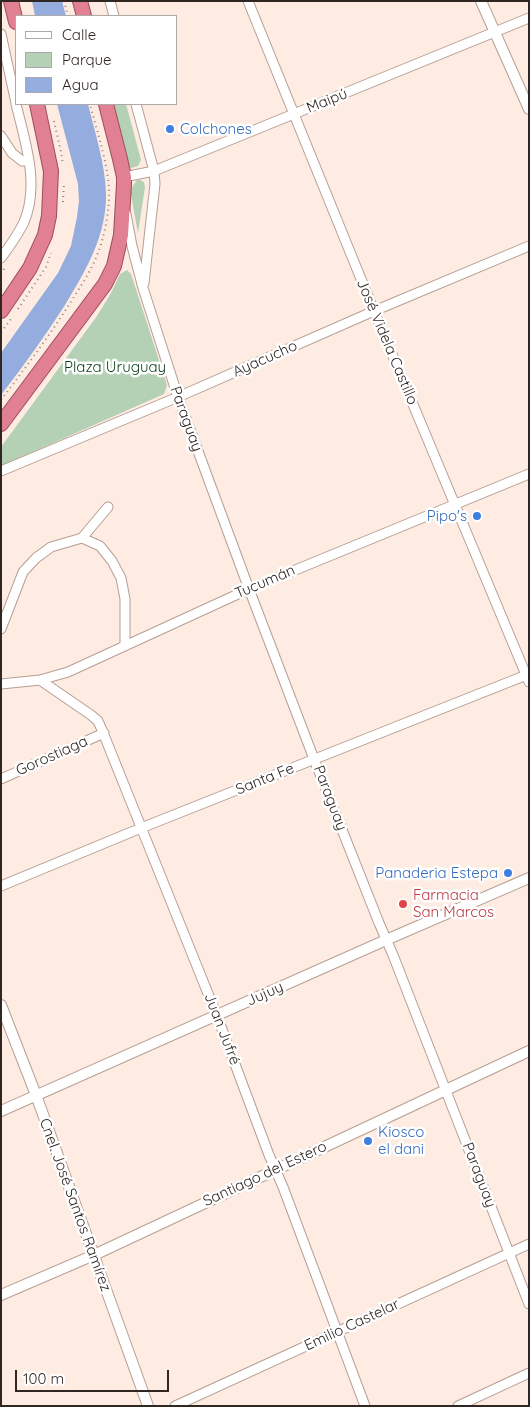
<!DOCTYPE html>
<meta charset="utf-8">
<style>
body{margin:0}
#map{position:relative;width:530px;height:1407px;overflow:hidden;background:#feebe1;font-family:Quicksand,sans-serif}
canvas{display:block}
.frame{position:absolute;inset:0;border:2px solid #302723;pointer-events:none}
.legend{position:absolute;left:15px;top:15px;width:162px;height:90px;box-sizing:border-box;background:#fff;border:1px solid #aca9a7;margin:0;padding:6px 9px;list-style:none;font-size:15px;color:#302723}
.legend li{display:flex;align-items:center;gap:10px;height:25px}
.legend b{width:25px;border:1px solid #aca9a7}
.scale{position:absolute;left:15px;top:1370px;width:154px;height:22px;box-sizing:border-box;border:2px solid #302723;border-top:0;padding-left:6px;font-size:15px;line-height:18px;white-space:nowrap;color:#302723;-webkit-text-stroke:4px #fff;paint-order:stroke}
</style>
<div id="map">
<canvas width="530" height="1407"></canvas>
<div class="frame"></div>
<ul class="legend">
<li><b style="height:6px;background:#fff"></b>Calle</li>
<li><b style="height:14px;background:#b4d0b5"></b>Parque</li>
<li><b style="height:14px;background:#94acde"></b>Agua</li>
</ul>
<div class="scale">100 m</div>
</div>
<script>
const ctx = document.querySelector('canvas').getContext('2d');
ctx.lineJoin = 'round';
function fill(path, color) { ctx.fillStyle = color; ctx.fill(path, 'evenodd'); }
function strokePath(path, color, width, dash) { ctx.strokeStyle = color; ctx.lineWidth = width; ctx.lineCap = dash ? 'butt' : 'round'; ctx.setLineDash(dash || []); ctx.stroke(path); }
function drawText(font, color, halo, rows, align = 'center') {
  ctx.font = font + ' Quicksand,sans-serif'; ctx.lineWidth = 5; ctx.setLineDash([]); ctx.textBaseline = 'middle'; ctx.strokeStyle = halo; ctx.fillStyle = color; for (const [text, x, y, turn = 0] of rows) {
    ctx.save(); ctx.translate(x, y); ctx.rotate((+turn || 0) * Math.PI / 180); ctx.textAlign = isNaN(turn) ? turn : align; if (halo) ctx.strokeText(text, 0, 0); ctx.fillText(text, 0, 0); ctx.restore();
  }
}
fill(new Path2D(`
 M111,104H126L141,160L138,166L131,168L126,165Z
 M137,180H140L144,182L145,187L138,233L130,190Z
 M127,270L131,274L167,385L164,394L1,466V447L97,316L111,293L120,274Z`), '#b4d0b5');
fill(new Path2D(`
 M32,1H62L66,16H35Z
 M57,104H88C95,133 105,163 106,193C107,235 86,270 65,305C45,336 24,365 1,395V353L58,273L71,246L77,217L79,201L78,184Z`), '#94acde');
const minor = new Path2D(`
 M110,1L114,16
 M248,1L374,311L529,682
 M1,34L16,103
 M136,104L154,171L155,184L144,283
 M1,136L12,153L22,161H29
 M124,177L154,171L529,18
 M126,214L132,246L143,288L178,397L249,589L314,759L379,923L393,955L529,1304
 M1,258C9,247 18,235 24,222C40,184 25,142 16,104
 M1,471L178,397L374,311L529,246
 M82,538L108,507
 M1,629L23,572L36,558L51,547L82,538L100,546L112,561L121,578L125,599V646
 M40,680L91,715L98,721L102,730L217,1016L269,1155L283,1187L365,1406
 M1,684L40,680L68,672L249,589L529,474
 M1,779L104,733
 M1,886L141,828L529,674
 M175,1406L529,1244
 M458,1406L529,1373`);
const tertiary = new Path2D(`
 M481,1L529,109
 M1,1005L36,1095L148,1406
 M1,1111L386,940L529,878
 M1,1295L94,1255L529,1051`);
const trunk = new Path2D(`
 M11,1L16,22
 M80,1L84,16
 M1,311L30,268L45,235L49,216L51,171L37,104
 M1,424L105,284L114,266L121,235L124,184V177L120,159L106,104`);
strokePath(minor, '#b69f94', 11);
strokePath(tertiary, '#b69f94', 12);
strokePath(trunk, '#9e4d5a', 16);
strokePath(new Path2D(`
 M64,1L68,16
 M54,121L61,152L63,165
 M63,202L64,182
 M1,274L5,267
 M18,309L46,267L51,253
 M1,332L11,319
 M1,400C26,367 50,335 72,300C80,287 89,274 95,260C104,241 110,210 109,189C107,160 97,132 90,104`), '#90827c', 2, [1, 4]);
strokePath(minor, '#fff', 9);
strokePath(tertiary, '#fff', 10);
strokePath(trunk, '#e08092', 14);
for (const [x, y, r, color] of [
 [170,129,5,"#3f7fe0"],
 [477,516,5,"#3f7fe0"],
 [508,873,5,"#3f7fe0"],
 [403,904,5,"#e0444e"],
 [368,1141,5,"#3f7fe0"]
]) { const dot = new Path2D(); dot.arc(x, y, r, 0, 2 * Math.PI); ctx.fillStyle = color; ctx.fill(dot); strokePath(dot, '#fff', 2); }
drawText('15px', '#302723', '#fff', [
 ["Maipú",327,101,-22],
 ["José Videla Castillo",387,342,67],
 ["Ayacucho",265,359,-24],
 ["Paraguay",186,419,70],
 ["Tucumán",265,582,-23],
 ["Gorostiaga",52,756,-24],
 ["Santa Fe",265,779,-22],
 ["Paraguay",330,798,69],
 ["Jujuy",265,994,-24],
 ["Juan Jufré",222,1029,69],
 ["Santiago del Estero",265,1174,-25],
 ["Paraguay",479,1175,69],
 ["Cnel. José Santos Ramírez",75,1205,70],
 ["Emilio Castelar",352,1325,-25]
]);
drawText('15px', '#366cbe', '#fff', [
 ["Colchones",180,129],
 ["Pipo's",467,516,"right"],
 ["Panaderia Estepa",498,873,"right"],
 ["Kiosco",378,1132],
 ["el dani",378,1149]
], 'left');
drawText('15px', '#083c14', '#fff', [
 ["Plaza Uruguay",115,367]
]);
drawText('15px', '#be3a42', '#fff', [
 ["Farmacia",413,895],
 ["San Marcos",413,912]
], 'left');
</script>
